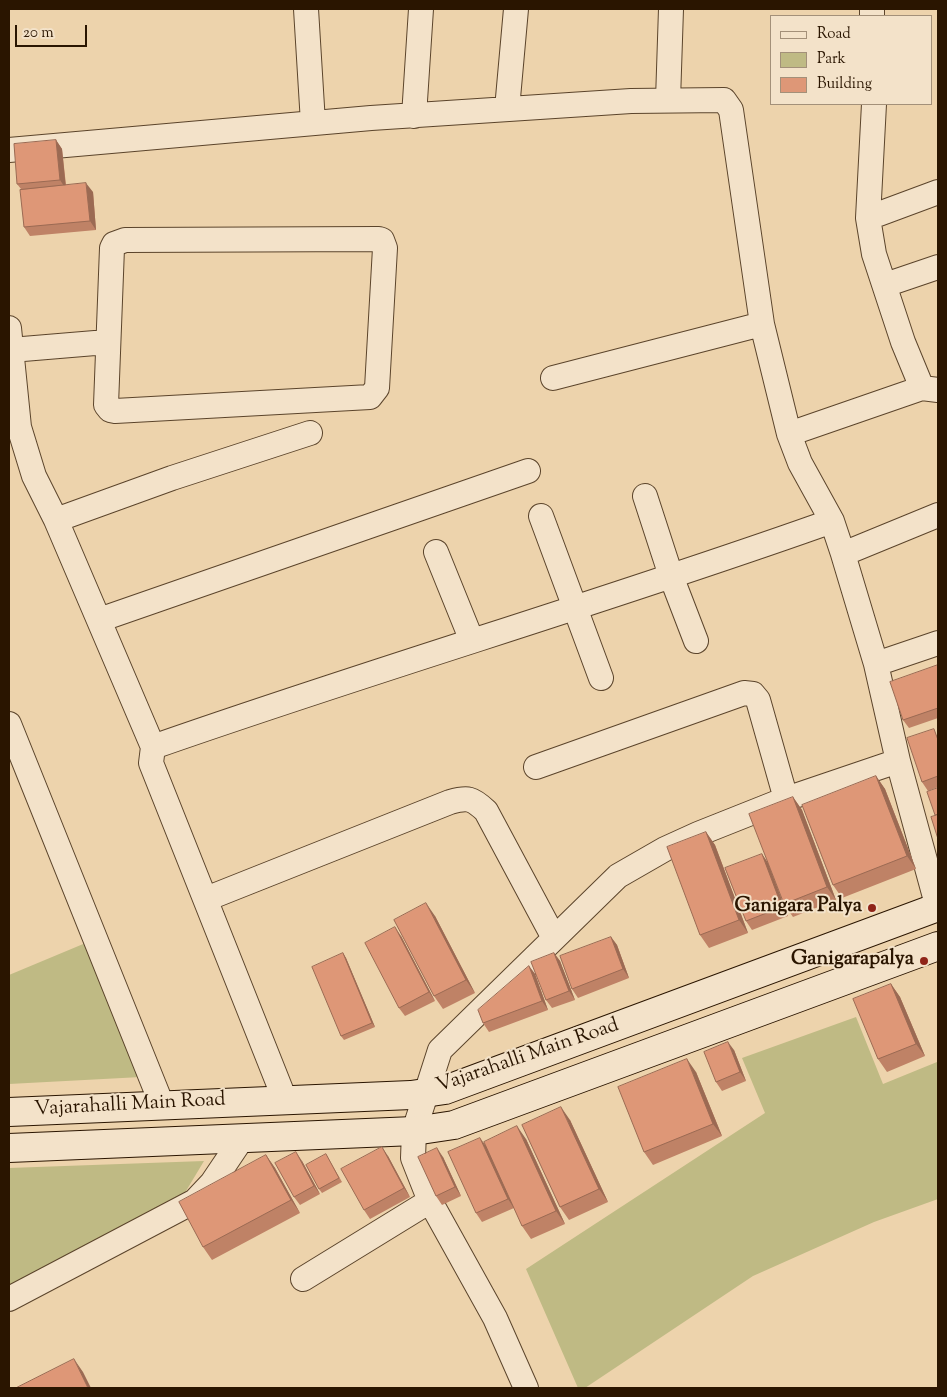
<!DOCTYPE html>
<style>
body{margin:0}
#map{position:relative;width:947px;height:1397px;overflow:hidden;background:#edd3ac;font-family:"Sorts Mill Goudy",serif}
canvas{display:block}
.frame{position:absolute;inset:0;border:10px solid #2a1500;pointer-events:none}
.legend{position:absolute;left:770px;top:15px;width:162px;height:90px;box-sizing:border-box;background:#f3e2c9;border:1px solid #a39079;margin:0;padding:6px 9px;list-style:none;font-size:15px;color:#2a1500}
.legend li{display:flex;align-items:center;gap:10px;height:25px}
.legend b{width:25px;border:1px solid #a39079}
.scale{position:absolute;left:15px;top:25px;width:72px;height:22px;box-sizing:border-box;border:2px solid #2a1500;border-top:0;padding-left:6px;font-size:15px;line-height:18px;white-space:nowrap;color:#2a1500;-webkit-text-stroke:4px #f3e2c9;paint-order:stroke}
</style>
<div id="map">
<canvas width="947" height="1397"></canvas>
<div class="frame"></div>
<ul class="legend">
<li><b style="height:6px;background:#f3e2c9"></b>Road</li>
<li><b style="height:14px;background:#bfba84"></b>Park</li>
<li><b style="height:14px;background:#de9777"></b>Building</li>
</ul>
<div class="scale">20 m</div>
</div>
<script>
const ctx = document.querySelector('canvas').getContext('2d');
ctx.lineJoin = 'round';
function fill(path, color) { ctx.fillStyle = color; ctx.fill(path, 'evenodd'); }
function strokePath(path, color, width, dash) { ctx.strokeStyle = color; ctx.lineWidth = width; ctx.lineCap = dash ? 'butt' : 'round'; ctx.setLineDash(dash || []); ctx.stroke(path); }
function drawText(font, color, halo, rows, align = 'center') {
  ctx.font = font + ' "Sorts Mill Goudy",serif'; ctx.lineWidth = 4; ctx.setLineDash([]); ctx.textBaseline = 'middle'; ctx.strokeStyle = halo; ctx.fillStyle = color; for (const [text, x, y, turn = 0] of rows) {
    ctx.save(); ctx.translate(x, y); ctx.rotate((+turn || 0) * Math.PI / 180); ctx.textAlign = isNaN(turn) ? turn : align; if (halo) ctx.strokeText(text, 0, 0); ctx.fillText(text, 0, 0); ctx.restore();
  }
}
fill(new Path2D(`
 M88,942L141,1077L9,1084V975Z
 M856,1017L883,1084L937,1062L938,1199L874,1222L753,1276L585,1388H578L526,1269L765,1113L742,1058Z
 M204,1161L180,1201L9,1287V1168Z`), '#bfba84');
const minor = new Path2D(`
 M306,9L313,123
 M872,9V16
 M668,100L671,9
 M874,104L868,218L874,254L903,342L922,388L938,390
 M507,109L516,9
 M414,116L421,9
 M9,150L371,118L631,101L724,100L731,110L762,324L789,434L800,463L832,521L843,554L876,664L898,761L938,908
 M868,218L938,192
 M379,239L382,240L385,248L377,388L370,397L115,411L110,410L106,405L112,248L114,244L125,240Z
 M885,285L938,267
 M9,328L19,427L34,476L56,520
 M11,350L107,342
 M553,378L762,324
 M789,434L922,388
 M645,496L671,576L696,641
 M541,516L601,678
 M436,552L472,641
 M843,554L938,515
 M99,620L528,471
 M876,664L938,643
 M9,724L162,1105
 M153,747L56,520L172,478L310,433
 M536,767L744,693L753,694L758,700L786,799
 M206,899L450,802C468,797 472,798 486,811L554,938
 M285,1100L151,763L153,747C378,668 608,601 832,521
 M303,1279L430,1201
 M9,1299L195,1201L212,1183L243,1137
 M526,1388L495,1318L430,1201L413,1158L414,1131L440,1050L618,876L665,849L698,834L786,799L898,761`);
const secondary = new Path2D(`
 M9,1112L411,1095L445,1090L938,907
 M9,1148L414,1131L454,1125L938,946`);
strokePath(minor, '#5b442b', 26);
strokePath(secondary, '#2a1500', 30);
strokePath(minor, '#f3e2c9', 24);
strokePath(secondary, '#f3e2c9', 28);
fill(new Path2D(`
 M56,140L62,149L66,185L93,192L96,230L30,236L24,227L21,189L17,184Z
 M938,665V718L909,728L903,720Z
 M938,734V787L928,791L922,782Z
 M876,776L885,789L916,869L842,898L833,885Z
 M793,797L802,810L836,900L793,917L784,904Z
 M706,832L715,845L748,933L709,948L700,935Z
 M762,854L768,863L788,916L752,930L746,921Z
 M435,916L475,993L443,1009L434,996Z
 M401,936L435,1001L405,1016L399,1008Z
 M611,937L617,945L629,978L578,998L572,989Z
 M343,953L346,958L375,1027L344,1040L341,1036Z
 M554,953L560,961L575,1000L552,1008L546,1000Z
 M529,966L535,974L548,1010L489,1032L483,1023Z
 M891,984L900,997L925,1056L887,1072L878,1059Z
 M734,1050L746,1081L722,1091L716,1082Z
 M696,1072L722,1136L653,1165L644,1152Z
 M570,1120L608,1202L569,1220L560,1207Z
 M526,1139L565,1224L531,1239L522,1226L514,1208L482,1222L476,1213L486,1146Z
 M326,1154L342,1182L322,1193L319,1189Z
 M266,1155L275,1168L300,1213L212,1260L203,1247Z
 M388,1156L410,1197L370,1219L364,1210Z
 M443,1157L461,1196L442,1205L436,1196Z
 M302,1161L320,1194L300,1205L294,1197Z`), '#bf8266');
fill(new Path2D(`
 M56,140L62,149L66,189L60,180Z
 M86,183L93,192L96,230L90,221Z
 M876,776L885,789L916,869L907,856Z
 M793,797L802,810L836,900L827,887Z
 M706,832L715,845L748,933L739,920Z
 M762,854L768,863L788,916L782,907Z
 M426,903L435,916L475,993L466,980Z
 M395,927L401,936L435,1001L429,992Z
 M611,937L617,945L629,978L623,969Z
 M343,953L346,958L375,1027L372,1023Z
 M554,953L560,961L575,1000L569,991Z
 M529,966L535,974L548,1010L542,1001Z
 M891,984L900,997L925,1056L916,1044Z
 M728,1042L734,1050L746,1081L740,1072Z
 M687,1059L696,1072L722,1136L713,1124Z
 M561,1107L570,1120L608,1202L599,1189Z
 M517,1126L526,1139L565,1224L556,1211Z
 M480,1138L486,1146L514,1208L508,1199Z
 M382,1147L388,1156L410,1197L404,1188Z
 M437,1148L443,1157L461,1196L455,1187Z
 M296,1152L302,1161L320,1194L314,1186Z
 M266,1155L275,1168L300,1213L291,1200Z
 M74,1359L83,1372L91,1388H88Z`), '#9b6a53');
const building = new Path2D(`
 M56,140L60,180L17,184L14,144Z
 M86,183L90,221L24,227L20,190Z
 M938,665V708L903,720L890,682Z
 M934,729L938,740V776L922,782L907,738Z
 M876,776L907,856L833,885L802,805Z
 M938,788V814L935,815L927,792Z
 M793,797L827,887L784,904L749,814Z
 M938,815V839L931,817Z
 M706,832L739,920L700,935L667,847Z
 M762,854L782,907L746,921L725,868Z
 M426,903L466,980L434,996L394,920Z
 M395,927L429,992L399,1008L365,943Z
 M611,937L623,969L572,989L560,956Z
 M343,953L372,1023L341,1036L312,967Z
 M554,953L569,991L546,1000L531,962Z
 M529,966L542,1001L483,1023L478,1010Z
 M891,984L916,1044L878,1059L853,999Z
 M728,1042L740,1072L716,1082L704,1052Z
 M687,1059L713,1124L644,1152L618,1087Z
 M561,1107L599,1189L560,1207L522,1125Z
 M517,1126L556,1211L522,1226L484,1142Z
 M480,1138L508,1199L476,1213L448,1152Z
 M382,1147L404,1188L364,1210L341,1169Z
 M437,1148L455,1187L436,1196L418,1157Z
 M296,1152L314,1186L294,1197L275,1163Z
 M326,1154L339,1178L319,1189L306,1165Z
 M266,1155L291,1200L203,1247L179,1202Z
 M74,1359L88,1388H16Z`);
fill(building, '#de9777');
strokePath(building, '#9b6a53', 1);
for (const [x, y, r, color] of [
 [872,908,5,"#8f2418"],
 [924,961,5,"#8f2418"]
]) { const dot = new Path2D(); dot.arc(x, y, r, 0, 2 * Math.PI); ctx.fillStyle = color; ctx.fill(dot); strokePath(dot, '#f3e2c9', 2); }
drawText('bold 20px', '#2a1500', '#f3e2c9', [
 ["Ganigara Palya",862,908],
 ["Ganigarapalya",914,961]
], 'right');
drawText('20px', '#2a1500', '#f3e2c9', [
 ["Vajarahalli Main Road",528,1057,-19],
 ["Vajarahalli Main Road",130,1106,-3]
]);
</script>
